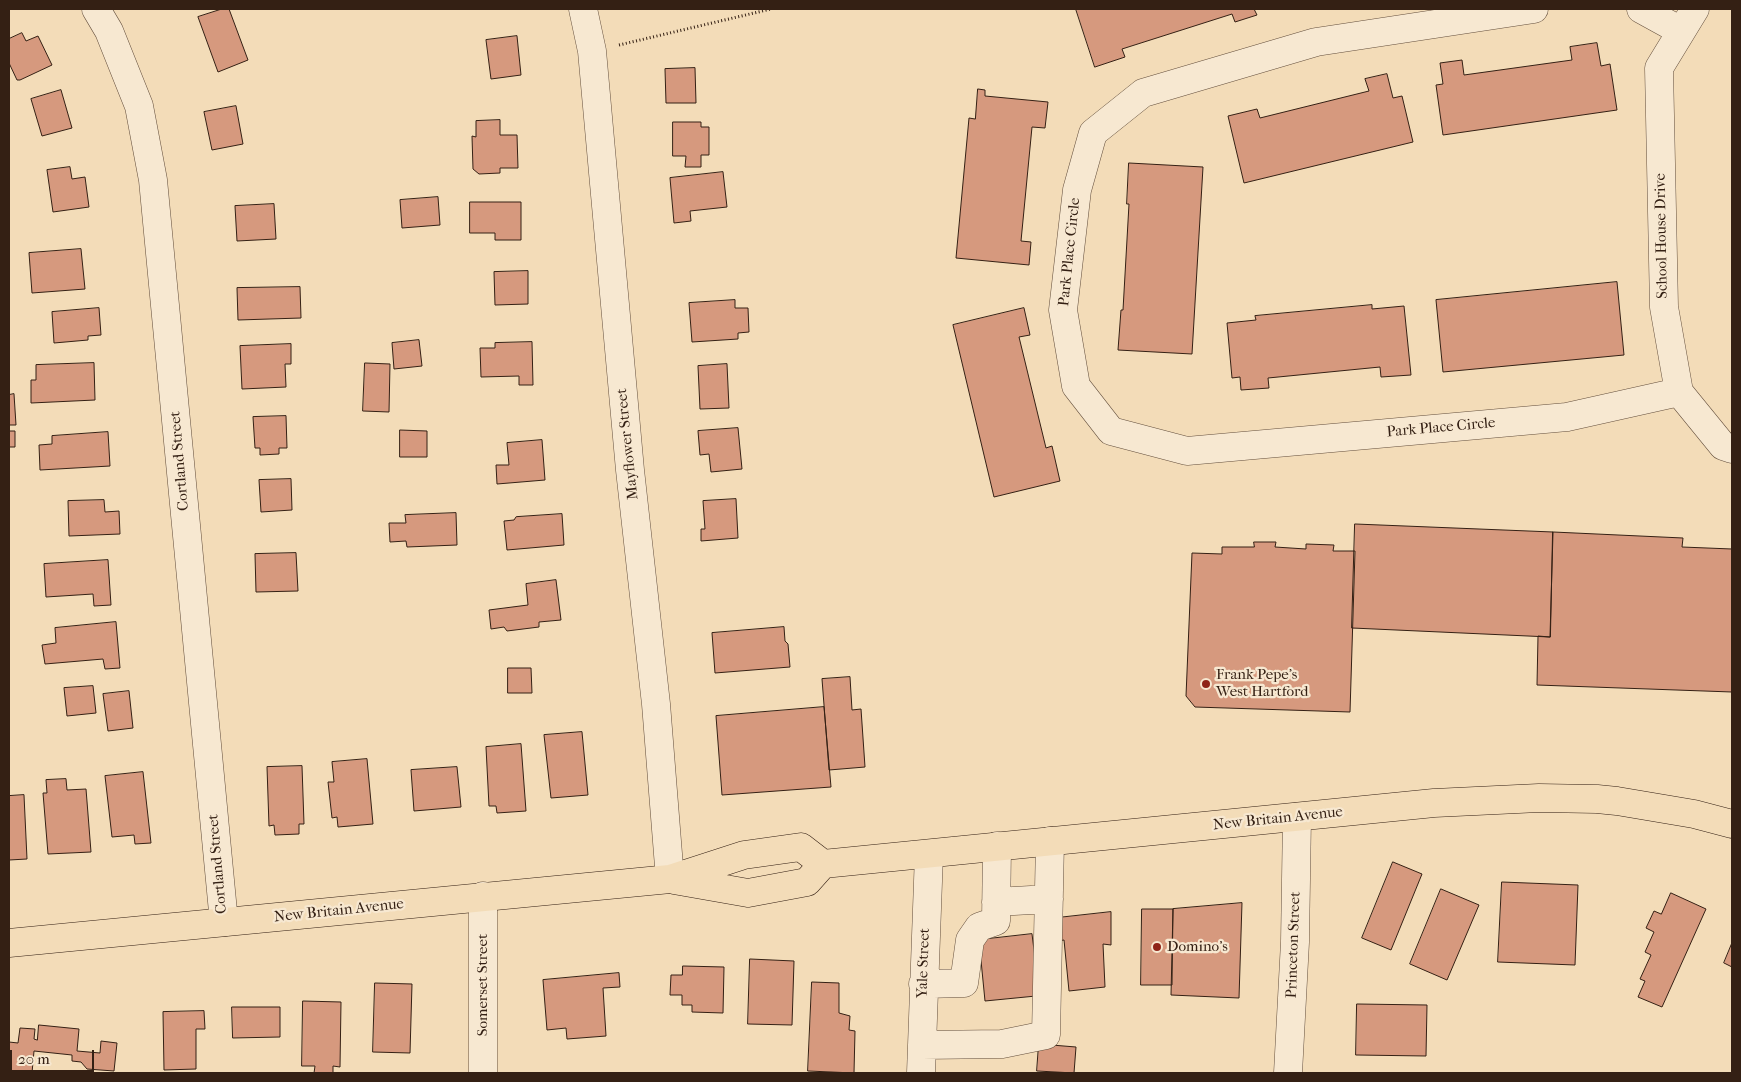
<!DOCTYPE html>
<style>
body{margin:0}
#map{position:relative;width:1741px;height:1082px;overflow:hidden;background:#f3dcb8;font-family:"IM FELL French Canon",serif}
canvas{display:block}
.frame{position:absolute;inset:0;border:10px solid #342014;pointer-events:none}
.scale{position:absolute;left:10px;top:1050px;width:84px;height:22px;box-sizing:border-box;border:2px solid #342014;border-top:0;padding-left:6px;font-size:15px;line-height:18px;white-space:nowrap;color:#342014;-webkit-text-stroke:4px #f7e8d1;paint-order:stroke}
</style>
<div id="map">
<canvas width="1741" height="1082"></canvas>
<div class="frame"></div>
<div class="scale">20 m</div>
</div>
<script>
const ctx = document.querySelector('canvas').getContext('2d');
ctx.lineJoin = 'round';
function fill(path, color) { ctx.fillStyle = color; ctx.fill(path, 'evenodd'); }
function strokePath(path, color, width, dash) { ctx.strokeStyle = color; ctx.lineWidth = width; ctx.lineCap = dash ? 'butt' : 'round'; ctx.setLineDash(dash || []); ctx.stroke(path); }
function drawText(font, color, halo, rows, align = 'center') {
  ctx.font = font + ' "IM FELL French Canon",serif'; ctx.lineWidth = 4.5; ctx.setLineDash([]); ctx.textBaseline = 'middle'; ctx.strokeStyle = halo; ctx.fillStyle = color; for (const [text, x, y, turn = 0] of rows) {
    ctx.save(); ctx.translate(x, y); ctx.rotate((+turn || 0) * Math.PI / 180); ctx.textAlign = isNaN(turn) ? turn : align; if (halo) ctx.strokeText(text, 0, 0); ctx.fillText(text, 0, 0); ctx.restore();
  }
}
const building = new Path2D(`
 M222,9H229L248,60L218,72L198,17Z
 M1076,9H1254L1257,15L1235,22L1232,14L1122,49L1125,57L1095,67Z
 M22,33L26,41L38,36L52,65L20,80H17L9,63V39Z
 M517,36L521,75L491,79L486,40Z
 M1597,43L1601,66L1610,64L1617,110L1443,135L1436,85L1443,84L1440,63L1462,60L1464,75L1572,60L1570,47Z
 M695,68L696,103H666L665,69Z
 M1387,74L1393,98L1402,96L1413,142L1244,183L1228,116L1257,109L1260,118L1369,91L1365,79Z
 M978,89L985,90V96L1048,102L1045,128L1032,127L1021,241L1031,242L1029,265L956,258L969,118L975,119Z
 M61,90L72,128L42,136L31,99Z
 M236,106L243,144L212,150L204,112Z
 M500,120V135H517L518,168H500V173L479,174L473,169L472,136L476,137V121Z
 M673,122H701V127H709V155H701V167H685L686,156H673Z
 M1129,163L1203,167L1192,354L1118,350L1121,310H1123L1129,204H1127Z
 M70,167L72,179L85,177L89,207L53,212L47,170Z
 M723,172L727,207L690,211L691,221L674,223L670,178Z
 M438,197L440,225L402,228L400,200Z
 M470,202H521V240H495V233H470Z
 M274,204L276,239L237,241L235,206Z
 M81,249L85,289L32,293L29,253Z
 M528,271V304L495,305L494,272Z
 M1617,282L1624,355L1443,372L1436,300Z
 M300,287L301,318L238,320L237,288Z
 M735,300V308H748L749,332L738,333V339L692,342L689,303Z
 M1372,305V309L1404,306L1411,375L1381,377L1380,367L1268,378L1269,388L1241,390L1240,377L1232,378L1227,323L1256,320L1255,316Z
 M99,308L101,335L88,336V340L54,343L52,312Z
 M1024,308L1030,335L1019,337L1046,448L1052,446L1060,481L994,497L953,325Z
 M419,340L422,366L394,369L392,343Z
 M532,342L533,385H519V376L481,377L480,348H495V343Z
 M291,344V364H285L286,387L242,389L240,346Z
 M94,363L95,400L31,403V380H36V365Z
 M365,363L390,364L389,412L363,411Z
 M727,364L729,408L700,409L698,366Z
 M14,394L16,425H9V395Z
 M286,416L287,448H279V454L260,455V448H255L253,417Z
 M738,428L742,469L711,472L709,454L700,455L698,431Z
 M400,430L427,431V457H400Z
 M9,431H15V447H9Z
 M108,432L110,466L40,470L39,445L52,444V436Z
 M542,440L545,480L497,484L496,465H509L507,443Z
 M291,479L292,510L261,512L259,480Z
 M736,499L738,538L701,541V529H705L703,501Z
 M104,500L105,512L119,511L120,534L69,536L68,501Z
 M456,513L457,545L407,547L406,541L390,542L389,523H406L405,515Z
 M562,514L564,545L507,550L504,521L514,520L516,517Z
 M1355,524L1553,532L1550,637L1352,628Z
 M1553,532L1683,538L1682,547L1732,549V692L1537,685L1538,636L1550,637Z
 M1254,542H1276L1275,547L1306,549V544L1334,545L1333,551H1355L1350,712L1195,707L1186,696L1192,553L1222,554V547H1254Z
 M296,553L298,591L256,592L255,554Z
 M108,560L111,605L94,606L93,594L46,597L44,564Z
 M556,580L561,620L539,622V627L507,631L504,627L491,629L489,610L528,605L526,584Z
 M116,622L120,668L105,669L103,659L45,664L42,645L56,643L55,628Z
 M784,627L785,641L788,644L790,667L715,673L712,633Z
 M508,668H531L532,693H508Z
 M850,677L852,710L861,709L865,767L829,770L822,679Z
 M93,686L96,713L67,716L64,688Z
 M129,691L133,728L108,731L103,694Z
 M824,707L831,787L722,795L716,716Z
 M582,732L588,795L551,798L544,735Z
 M521,744L526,811L497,813L496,806H489L486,747Z
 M367,759L373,824L338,827L337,817L332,818L328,782H334L332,762Z
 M302,766L304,824H299V834L275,835L274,825L269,826L267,767Z
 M457,767L461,807L414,811L411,770Z
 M143,772L151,843L135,844L134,835L112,837L105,776Z
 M66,779L67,790L86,789L91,852L48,854L43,793H47L46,780Z
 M24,795L27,859L9,860V796Z
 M1393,862L1422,874L1391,950L1362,938Z
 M1502,882L1578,885L1575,965L1498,962Z
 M1441,889L1479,905L1447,980L1410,964Z
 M1671,893L1706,909L1662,1007L1638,997L1645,981L1640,979L1651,955L1645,952L1654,932L1646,928L1654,911L1661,914Z
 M1242,903L1239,998L1171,995L1173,909Z
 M1142,909H1173L1172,985H1141Z
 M1111,912V945L1103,944L1105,987L1069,991L1064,940L1058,941L1057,918Z
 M1032,934L1037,974L1036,996L985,1001L979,940Z
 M1732,943V967L1724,963Z
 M750,959L794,961L792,1025L748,1024Z
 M683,966L724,967L723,1013L692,1012V1005H682V995H670L671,975H682Z
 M619,973L620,987L603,988L606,1036L567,1039L566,1028L547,1030L543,980Z
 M812,982L839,983V1013L850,1016L849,1030L855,1031L854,1073L808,1071Z
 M375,983L412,984L410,1053L373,1052Z
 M303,1001L341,1002L340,1067L333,1066V1073H314L315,1066H302Z
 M1357,1004L1427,1005L1426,1056L1356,1055Z
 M232,1007H280V1037L233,1038Z
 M204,1011L205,1029H196V1069L164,1070L163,1012Z
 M39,1025L79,1029L77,1051L100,1053L101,1041L117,1043L114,1071L87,1069L81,1062L72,1061V1055L34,1051L32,1073L9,1072V1042L18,1043L20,1028L35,1029L34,1039L37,1040Z
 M1039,1044L1076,1047L1074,1073L1037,1071Z`);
fill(building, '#d6997e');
strokePath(building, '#342014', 1);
const minor = new Path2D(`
 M96,9L109,31L139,106L153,180L224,922
 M583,9L592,51L630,470L656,704L670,879
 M1534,9L1316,42L1143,93L1093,133L1077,190L1063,310L1076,386L1111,431L1187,451L1567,417L1679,392
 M1641,9L1681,31
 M1695,9L1659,68L1664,307L1679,392L1723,446L1732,449
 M996,902L1049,899
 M923,984L964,983L970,940L979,927L996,921L997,846
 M922,1045L1002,1044L1046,1035L1050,841
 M483,1073V896
 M921,1073L929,854
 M1288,1073L1295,942L1297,817`);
const major = new Path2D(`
 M674,880L748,893L807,882L823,864
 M9,943L670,879L744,855L801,847L823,864L1434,803L1539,798L1597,799L1617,801L1694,814L1732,824`);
strokePath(minor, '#644f3d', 29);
strokePath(major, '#342014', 29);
strokePath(new Path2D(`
 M619,45L771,9`), '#342014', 3, [1, 2.5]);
strokePath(minor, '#f7e8d1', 28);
strokePath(major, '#f3dcb8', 28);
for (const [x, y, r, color] of [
 [1206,684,5,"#8f2418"],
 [1157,947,5,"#8f2418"]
]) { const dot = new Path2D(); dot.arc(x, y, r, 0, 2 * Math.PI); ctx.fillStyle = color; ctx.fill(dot); strokePath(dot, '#f7e8d1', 2); }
drawText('15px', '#342014', '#f7e8d1', [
 ["School House Drive",1662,236,-91],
 ["Park Place Circle",1070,252,-84],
 ["Park Place Circle",1441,428,-5],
 ["Mayflower Street",628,444,-96],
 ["Cortland Street",180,461,-95],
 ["New Britain Avenue",1278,819,-6],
 ["Cortland Street",218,864,-95],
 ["New Britain Avenue",339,911,-6],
 ["Princeton Street",1294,945,-88],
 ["Yale Street",924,963,-88],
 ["Somerset Street",483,985,-90]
]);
drawText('15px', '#342014', '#f7e8d1', [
 ["Frank Pepe's",1216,675],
 ["West Hartford",1216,692],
 ["Domino's",1167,947]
], 'left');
</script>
